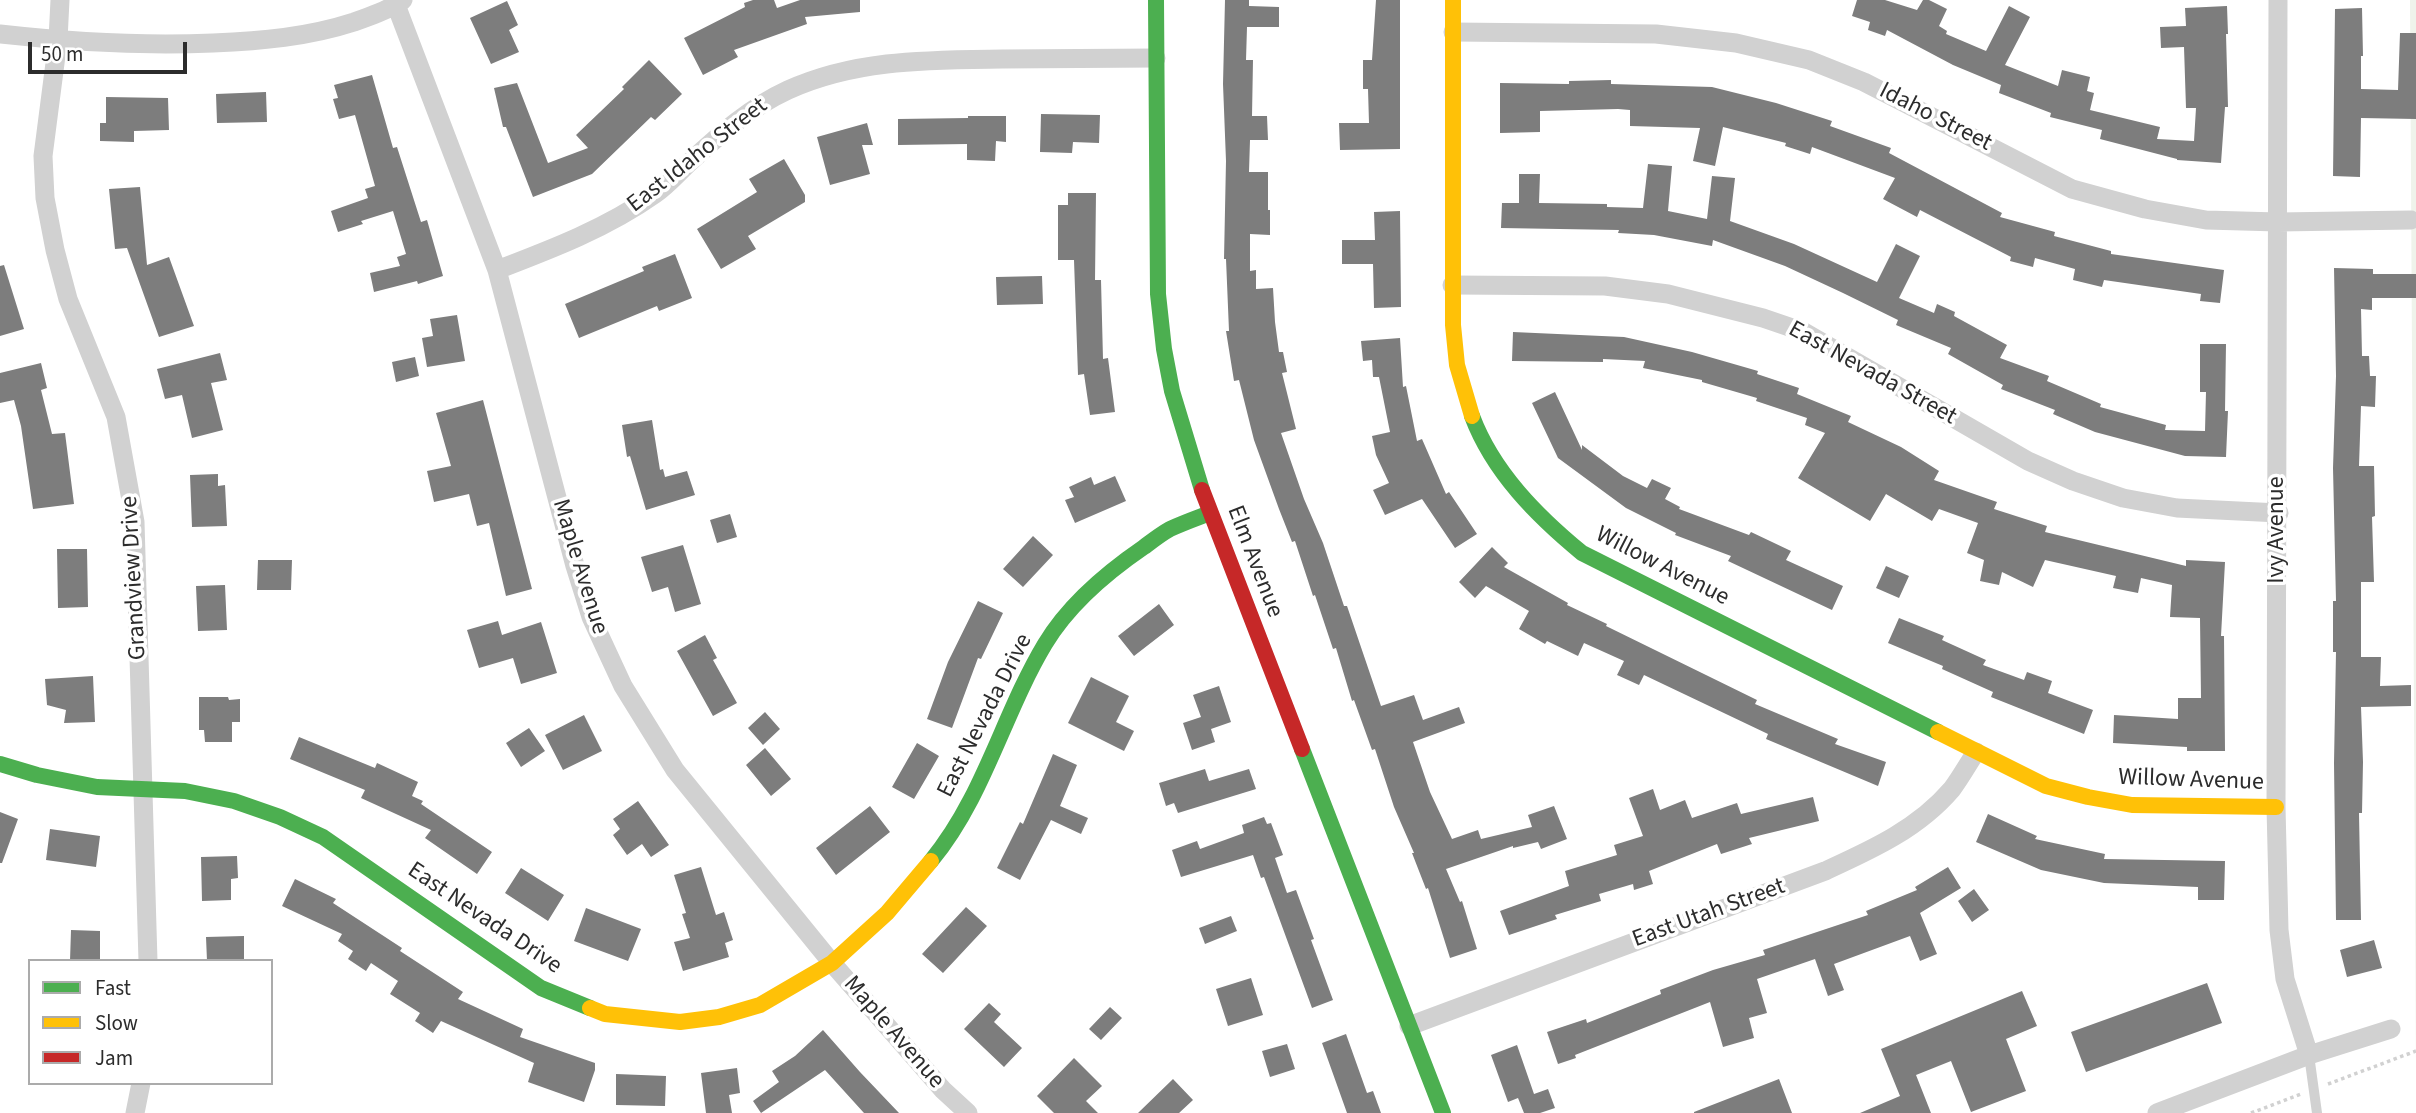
<!DOCTYPE html>
<style>
body{margin:0}
#map{position:relative;width:2416px;height:1113px;overflow:hidden;background:#fff;font-family:"Source Sans 3",sans-serif}
canvas{display:block}
.legend{position:absolute;left:28px;top:959px;width:245px;height:126px;box-sizing:border-box;background:#fff;border:2px solid #ababab;margin:0;padding:9px 12px;list-style:none;font-size:21px;color:#2c2c2c}
.legend li{display:flex;align-items:center;gap:14px;height:35px}
.legend b{width:35px;border:2px solid #ababab}
.scale{position:absolute;left:28px;top:42px;width:159px;height:32px;box-sizing:border-box;border:4px solid #2c2c2c;border-top:0;padding-left:9px;font-size:21px;line-height:24px;white-space:nowrap;color:#2c2c2c;-webkit-text-stroke:5px #fff;paint-order:stroke}
</style>
<div id="map">
<canvas width="2416" height="1113"></canvas>
<ul class="legend">
<li><b style="height:9px;background:#4caf50"></b>Fast</li>
<li><b style="height:9px;background:#ffc107"></b>Slow</li>
<li><b style="height:9px;background:#c62828"></b>Jam</li>
</ul>
<div class="scale">50 m</div>
</div>
<script>
const ctx = document.querySelector('canvas').getContext('2d');
ctx.lineJoin = 'round';
function fill(path, color) { ctx.fillStyle = color; ctx.fill(path, 'evenodd'); }
function strokePath(path, color, width, dash) { ctx.strokeStyle = color; ctx.lineWidth = width; ctx.lineCap = dash ? 'butt' : 'round'; ctx.setLineDash(dash || []); ctx.stroke(path); }
function drawText(font, color, halo, rows, align = 'center') {
  ctx.font = font + ' "Source Sans 3",sans-serif'; ctx.lineWidth = 7; ctx.setLineDash([]); ctx.textBaseline = 'middle'; ctx.strokeStyle = halo; ctx.fillStyle = color; for (const [text, x, y, turn = 0] of rows) {
    ctx.save(); ctx.translate(x, y); ctx.rotate((+turn || 0) * Math.PI / 180); ctx.textAlign = isNaN(turn) ? turn : align; if (halo) ctx.strokeText(text, 0, 0); ctx.fillText(text, 0, 0); ctx.restore();
  }
}
fill(new Path2D(`
 M2410,0H2416V1072Z`), '#eff3eb');
fill(new Path2D(`
 M753,0H774L777,8L800,0H860V12L805,17L807,24L734,50L738,57L703,75L684,38L745,7L744,3Z
 M1225,0H1249V6L1279,7V27H1247L1246,60H1253L1252,116H1267L1268,140H1250L1249,172H1268V210H1270V235L1250,234V271L1256,270V289L1273,288L1275,322L1279,352H1283L1287,372L1282,373L1296,429L1281,433L1304,499L1323,543L1344,606H1347L1381,706L1414,695L1423,720L1459,707L1465,723L1413,742L1430,792L1452,839L1478,830L1481,839L1532,827L1528,815L1554,806L1567,839L1541,849L1538,842L1513,848V846L1446,869L1460,902L1462,901L1477,949L1450,958L1428,888L1426,889L1412,853H1414L1394,807L1375,749L1372,750L1354,700L1352,701L1336,648L1333,649L1315,595L1313,596L1295,541L1292,542L1279,509L1254,440L1239,380L1234,381L1226,331H1229L1226,259H1224L1226,161L1223,84Z
 M1376,0H1400V149L1340,150L1339,123H1369L1368,89H1363V60H1372Z
 M1857,0H1885L1917,10L1923,0H1929L1947,9L1939,26L1947,31L1946,34L1986,51L2009,6L2030,17L2005,65L2058,86L2062,70L2090,77L2087,91L2094,93L2090,110L2160,127L2157,139L2194,141L2196,108H2186L2184,47L2161,48L2160,27L2186,26L2185,8L2227,6L2228,34H2226L2228,107H2225L2221,163L2177,160V159L2100,139L2102,130L2050,117L2051,113L1999,93L2001,85L1953,65L1887,30L1885,36L1868,30L1870,22L1852,16Z
 M507,1L518,25L509,30L519,52L491,64L470,18Z
 M2362,8L2363,56H2361V89L2398,90L2400,33H2416V119L2361,118L2360,177L2333,176L2335,9Z
 M649,60L682,94L655,120L651,117L592,174L533,197L506,127H503L494,88L517,83L548,163L588,148L576,135L624,89L622,87Z
 M372,75L393,148L397,147L421,222L427,220L443,276L418,284L417,281L374,292L370,273L400,266L397,257L406,254L393,211L361,221L363,224L338,232L331,211L368,198L365,189L375,186L355,115L339,119L333,99L338,98L334,85Z
 M1611,80V84L1712,87L1776,103L1832,121L1830,126L1891,148L1889,153L2002,213L2000,217L2055,232L2054,236L2111,251V254L2224,270L2220,303L2200,301L2201,294L2104,280L2102,287L2073,280L2075,269L2035,258L2033,267L2010,261L2011,257L1920,210L1917,217L1883,199L1895,178L1812,147L1810,154L1785,146L1786,143L1723,127L1715,166L1693,161L1700,128L1630,126V110L1618,109L1540,111V132L1500,133V83L1569,84V81Z
 M266,92L267,122L217,123L216,94Z
 M106,97L168,98L169,130L134,131V142L100,141V123H106Z
 M1041,114L1100,115L1099,143L1073,142L1072,153L1040,152Z
 M968,116H1006V142L996,141L995,161L967,160V144L898,145V119L968,118Z
 M867,123L873,145H862L870,174L830,185L817,137Z
 M784,159L805,195V202L748,236L756,249L721,269L697,229L757,192L749,179Z
 M1648,164L1672,166L1668,211L1707,219L1712,176L1735,178L1730,221L1794,244L1877,282L1896,244L1920,256L1899,298L1934,313L1937,304L1955,312L1954,316L2007,345L2000,358L2049,376L2047,381L2101,404L2100,407L2166,425L2165,430L2205,431L2206,392H2200V344H2226L2225,411H2228L2226,457L2185,456L2095,432L2053,414L2055,410L2001,389L2003,385L1948,354L1951,348L1896,325L1898,320L1843,293L1785,266L1713,240L1712,246L1654,235L1618,233L1619,230L1501,228L1502,203H1519V174H1540L1539,203L1607,204V207L1643,208Z
 M140,187L147,265L169,257L194,326L159,337L127,248L115,249L109,189Z
 M1068,193H1096L1095,280H1101L1103,359L1108,358L1115,412L1090,415L1084,374L1078,375L1074,260H1058V205H1068Z
 M1400,211L1401,307L1374,308L1373,264H1342V240H1375L1374,212Z
 M675,254L692,298L659,311L657,306L579,338L565,304L644,271L642,267Z
 M4,265L24,329L0,336V266Z
 M2334,268L2373,269V274H2416V298H2372V310L2361,309L2362,356H2369L2370,376H2376L2375,407L2361,406L2359,466H2374L2375,516L2372,517L2374,582H2361V657H2381L2380,686L2411,685V706L2361,707L2363,762L2362,813H2359L2361,920H2336L2334,763L2336,652H2333V601H2336L2333,468L2336,376Z
 M1042,276L1043,304L997,305L996,277Z
 M457,315L465,361L427,367L422,338L433,336L430,319Z
 M1513,332L1624,337L1692,352L1758,371L1757,374L1799,388L1797,394L1851,416L1848,422L1901,447L1939,471L1934,480L1997,502L1994,509L2047,526L2045,532L2186,566V560L2225,562L2221,636H2224L2225,751H2187V747L2113,743L2114,715L2178,719V698H2201L2200,618L2170,617L2172,585L2141,578L2138,593L2113,588L2116,576L2045,560L2033,587L2002,572L1999,585L1980,581L1984,560L1967,553L1978,523L1939,509L1932,521L1886,494L1870,521L1798,478L1825,433L1805,425L1807,418L1756,401L1757,398L1702,382V380L1643,368L1645,361L1603,359V362L1512,361Z
 M1400,338L1403,387L1406,386L1417,441L1422,439L1446,494L1449,492L1477,534L1455,548L1422,499L1385,515L1373,490L1389,483L1376,455L1372,436L1390,432L1379,377H1373L1372,360L1363,361L1361,341Z
 M220,353L227,380L211,383L223,430L192,438L182,395L165,399L157,369Z
 M415,357L419,376L396,382L392,362Z
 M41,363L47,388L41,390L52,434L65,433L74,504L33,509L21,426L14,400L0,403V373Z
 M1555,392L1582,450V445L1623,476L1647,488L1652,479L1671,488L1665,499L1680,507L1679,509L1749,535L1751,532L1791,551L1786,560L1843,586L1832,610L1728,561L1731,556L1675,535L1676,533L1626,508L1558,458L1532,403Z
 M483,400L532,589L506,596L489,523L477,526L469,494L434,502L427,471L451,466L436,413Z
 M652,420L660,470L663,469L665,477L687,471L695,495L646,510L630,456L627,457L622,425Z
 M218,474V486L225,485L227,526L192,527L190,475Z
 M1115,476L1126,501L1075,523L1065,500L1074,497L1069,487L1091,477L1094,485Z
 M730,514L737,537L717,543L710,520Z
 M1033,536L1053,555L1023,587L1003,569Z
 M683,545L701,604L675,612L668,587L652,592L641,557Z
 M1492,547L1508,563L1504,567L1568,603L1567,605L1607,624L1606,626L1757,700L1755,704L1838,739L1835,744L1886,762L1878,786L1766,739L1768,734L1644,675L1639,685L1617,675L1624,661L1584,643L1578,656L1547,641L1545,644L1519,629L1529,611L1486,586L1475,598L1459,582Z
 M57,549H87L88,607L58,608Z
 M258,560H292L291,590H257Z
 M1886,566L1909,576L1899,598L1876,588Z
 M225,585L227,630L198,631L196,586Z
 M978,601L1003,613L981,659L978,658L952,728L927,719L948,662Z
 M1159,604L1174,625L1134,656L1118,636Z
 M1899,618L1944,636L1942,640L1986,660L1983,665L2024,680L2027,672L2052,681L2048,693L2093,710L2084,734L1991,697L1993,692L1942,669L1943,666L1888,643Z
 M498,621L502,635L541,622L557,673L521,684L513,658L479,668L467,630Z
 M705,635L717,658L713,660L737,703L713,716L677,651Z
 M93,676L95,722L64,723L66,710L47,705L45,679Z
 M1091,677L1129,696L1116,722L1134,731L1124,751L1068,723Z
 M1219,686L1231,722L1211,729L1215,742L1192,750L1183,723L1201,717L1193,695Z
 M199,697H228L229,700L240,699V722H232V742H205L204,730H199Z
 M765,712L780,729L763,745L748,728Z
 M584,715L602,751L563,770L545,735Z
 M529,728L545,751L521,767L506,743Z
 M299,737L375,768L377,763L418,782L412,796L423,801L421,804L492,852L477,874L425,838L431,830L361,798L365,790L290,759Z
 M917,743L939,756L914,799L892,787Z
 M765,748L791,779L771,796L746,765Z
 M1053,754L1077,765L1060,806L1088,818L1081,834L1051,820L1020,880L997,868L1020,822L1023,824Z
 M1205,769L1209,781L1249,769L1256,789L1178,813L1174,803L1166,806L1159,783Z
 M1653,789L1660,810L1685,800L1692,818L1737,803L1741,814L1813,797L1819,821L1749,838L1752,844L1721,854L1717,844L1649,871L1653,884L1634,890L1633,884L1599,894L1601,901L1555,915L1557,919L1509,935L1500,911L1569,886L1565,871L1617,855L1614,845L1643,836L1629,798Z
 M638,801L669,845L651,857L642,844L627,855L613,835L620,829L613,819Z
 M870,806L890,832L836,875L816,848Z
 M0,812L18,819L2,863H0Z
 M1988,814L2037,836L2035,839L2105,854L2104,859L2225,861L2224,900H2198V887L2104,883L2041,870L1976,842Z
 M1264,817L1267,824L1271,823L1283,855L1275,858L1287,893L1296,890L1314,939L1311,940L1333,1000L1312,1008L1264,877L1261,878L1253,855L1181,877L1172,850L1197,841L1200,849L1244,833L1242,825Z
 M50,829L100,836L96,867L46,860Z
 M237,856L238,878L231,879V900L202,901L201,857Z
 M701,867L716,915L724,912L733,940L725,943L729,957L683,971L674,942L690,938L682,914L686,913L674,875Z
 M1948,867L1961,888L1920,913L1937,954L1920,961L1910,936L1834,964L1844,990L1828,996L1815,959L1757,979L1767,1013L1749,1018L1754,1038L1723,1047L1710,1002L1575,1055L1576,1058L1558,1064L1547,1032L1586,1019L1587,1023L1661,994L1660,990L1713,970L1765,955L1763,950L1868,915L1866,911L1917,890L1915,887Z
 M521,868L564,895L548,921L505,893Z
 M295,879L336,899L333,903L402,948L400,951L463,992L458,999L523,1029L520,1037L595,1063V1070L584,1102L528,1082L534,1063L441,1021L433,1033L415,1021L420,1013L390,994L398,981L371,963L366,971L348,959L353,951L338,941L342,934L282,906Z
 M1974,889L1989,910L1972,922L1958,901Z
 M966,907L987,926L943,973L922,954Z
 M586,908L641,929L628,961L574,941Z
 M1231,916L1237,931L1205,944L1199,928Z
 M71,930L100,931V961H70Z
 M244,936V961H207L206,937Z
 M2374,940L2382,968L2347,977L2340,950Z
 M1251,978L1263,1015L1228,1026L1216,989Z
 M2207,983L2222,1023L2086,1072L2071,1032Z
 M2022,991L2037,1026L2006,1039L2026,1091L1971,1112L1951,1061L1916,1075L1931,1113H1860L1900,1096L1881,1049Z
 M989,1003L1001,1014L994,1022L1022,1048L1004,1067L964,1029Z
 M1110,1007L1122,1018L1101,1040L1089,1029Z
 M823,1030L860,1072L899,1113H864L825,1070L761,1113L753,1101L779,1082L772,1071L795,1056Z
 M1346,1034L1367,1093L1373,1091L1381,1113H1347L1322,1043Z
 M1287,1044L1295,1069L1270,1077L1262,1051Z
 M1517,1045L1534,1094L1548,1089L1555,1108L1540,1113H1524L1518,1098L1508,1102L1491,1055Z
 M1074,1058L1102,1086L1086,1101L1098,1113H1054L1037,1096Z
 M737,1068L740,1093L729,1095L732,1113H706L701,1073Z
 M616,1074L666,1076L665,1106L616,1105Z
 M1173,1079L1193,1100L1179,1113H1138Z
 M1779,1079L1792,1113H1694V1112Z`), '#7d7d7d');
strokePath(new Path2D(`
 M2328,1084L2416,1051
 M2251,1113L2301,1094`), '#d1d1d1', 3.5, [3.5, 3.5]);
strokePath(new Path2D(`
 M2309,1055L2317,1113`), '#d1d1d1', 10);
strokePath(new Path2D(`
 M60,0L58,40L43,156L45,198L55,250L68,299L116,417L135,522L148,961
 M2278,0L2276,807L2279,930L2285,979L2309,1055
 M396,5L497,270L575,566L591,617L623,686L675,770L832,963L943,1090L968,1113
 M1453,32L1656,34L1736,43L1809,60L1864,82L2072,189L2145,209L2206,220L2278,222L2411,220
 M0,34C71,42 141,46 213,43C261,41 308,37 354,22C371,16 388,10 403,0
 M497,270C552,249 607,228 655,194C668,185 679,172 690,162C720,134 751,107 788,90C856,59 929,60 1002,59C1054,59 1105,58 1156,58
 M1452,285L1605,286L1668,294L1763,318L1804,332L2028,461L2073,481L2123,498L2177,508L2279,513
 M1409,1026L1825,871C1871,850 1918,829 1952,789C1961,777 1968,764 1976,752
 M135,1113L141,1083
 M2157,1113L2309,1055L2391,1029`), '#d1d1d1', 19);
strokePath(new Path2D(`
 M1156,0L1158,294L1164,349L1172,391L1202,490
 M1472,416C1493,472 1537,516 1582,553L1938,732
 M1302,749L1443,1113
 M0,764L37,775L97,787L185,791L234,801L280,817L323,837L541,988L590,1008
 M931,861C984,797 1003,714 1045,644C1069,604 1106,573 1144,547C1152,541 1161,534 1170,529C1183,523 1197,518 1210,513`), '#4caf50', 16);
strokePath(new Path2D(`
 M1453,0V325L1457,365L1472,416
 M1938,732L2046,786L2088,797L2132,805L2276,807
 M590,1008L605,1014L680,1022L719,1017L760,1005L832,963L887,913L931,861`), '#ffc107', 16);
strokePath(new Path2D(`
 M1202,490L1302,749`), '#c62828', 16);
drawText('24px', '#2c2c2c', '#fff', [
 ["Idaho Street",1935,118,27],
 ["East Idaho Street",698,156,-38],
 ["East Nevada Street",1872,374,29],
 ["Ivy Avenue",2278,530,-90],
 ["Elm Avenue",1254,562,69],
 ["Maple Avenue",579,567,73],
 ["Willow Avenue",1662,567,27],
 ["Grandview Drive",135,578,-93],
 ["East Nevada Drive",986,716,-63],
 ["Willow Avenue",2191,781,2],
 ["East Utah Street",1709,914,-20],
 ["East Nevada Drive",484,919,34],
 ["Maple Avenue",893,1033,49]
]);
</script>
